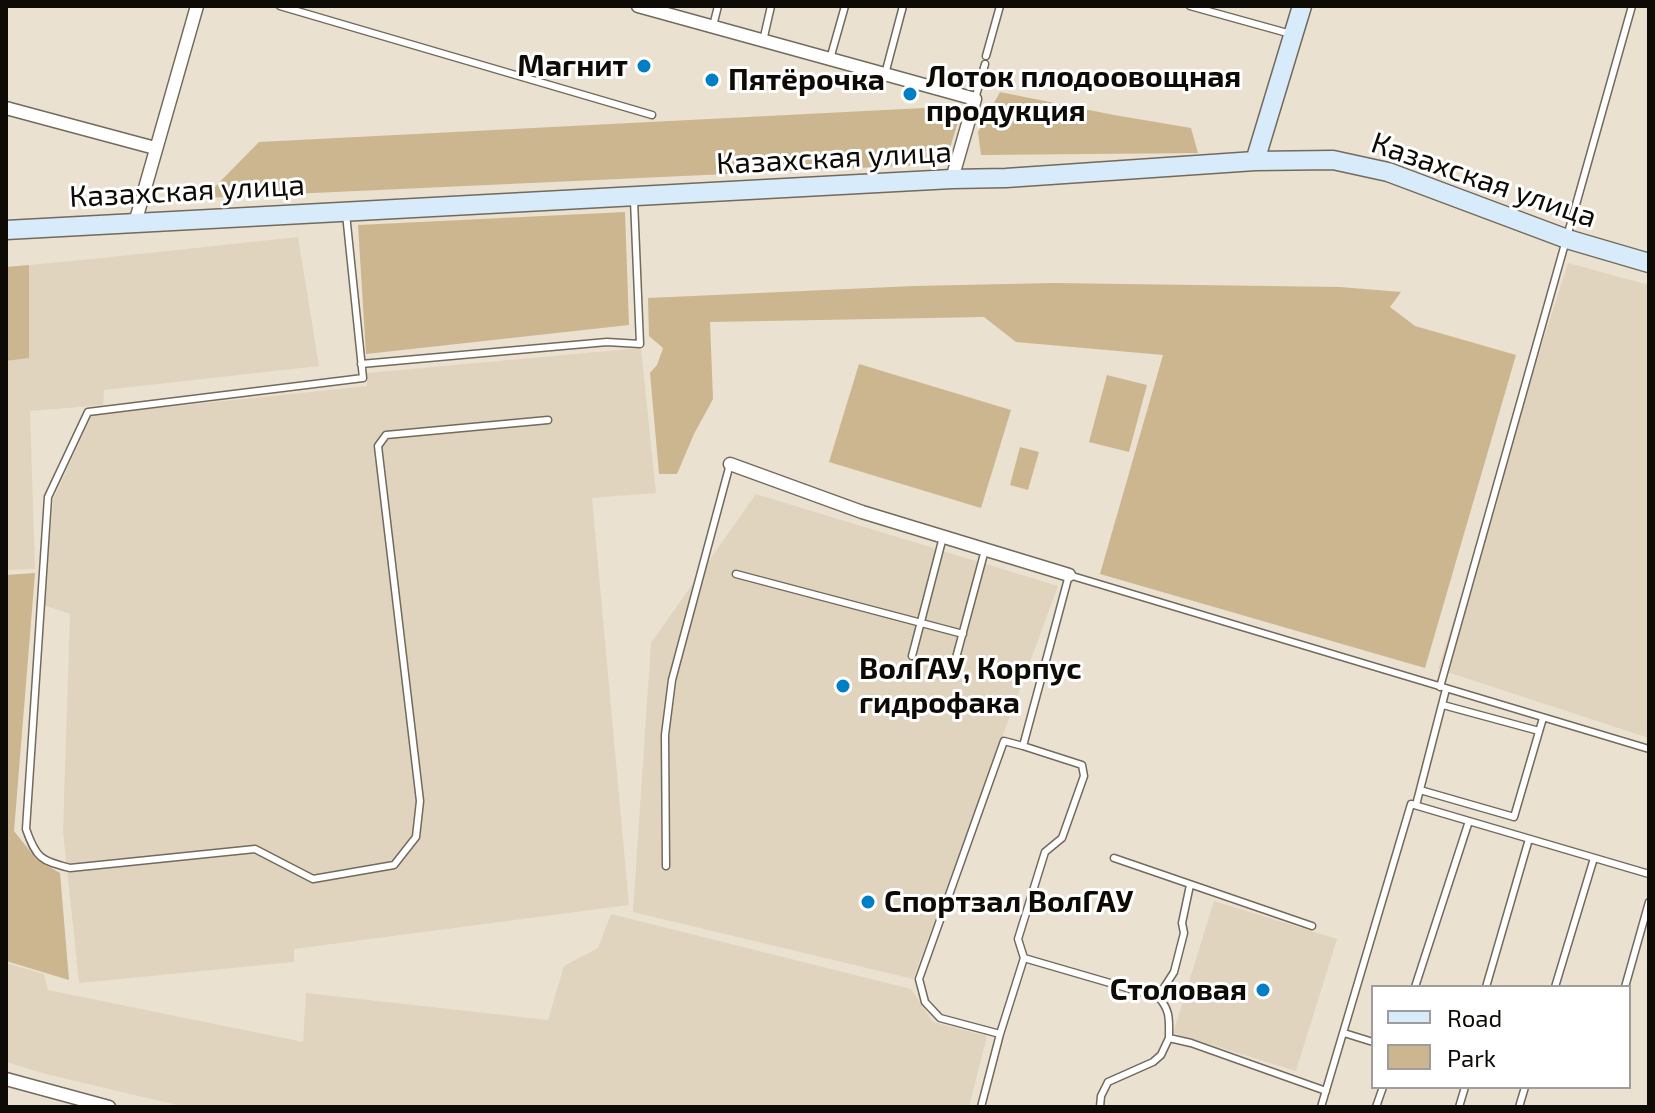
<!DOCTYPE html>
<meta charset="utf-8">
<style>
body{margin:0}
#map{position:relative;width:1655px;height:1113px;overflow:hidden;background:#eae1d1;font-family:"Exo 2",sans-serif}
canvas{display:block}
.frame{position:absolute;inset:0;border:8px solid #0e0b06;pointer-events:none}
.legend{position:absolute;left:1371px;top:985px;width:260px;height:104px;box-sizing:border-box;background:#fff;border:2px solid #9f9d9b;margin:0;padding:10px 14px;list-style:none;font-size:24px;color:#0e0b06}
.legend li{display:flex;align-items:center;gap:16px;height:40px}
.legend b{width:40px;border:2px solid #9f9d9b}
</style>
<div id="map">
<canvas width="1655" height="1113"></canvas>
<div class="frame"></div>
<ul class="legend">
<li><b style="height:10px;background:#d7ebfb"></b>Road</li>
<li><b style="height:22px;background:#ccb690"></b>Park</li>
</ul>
</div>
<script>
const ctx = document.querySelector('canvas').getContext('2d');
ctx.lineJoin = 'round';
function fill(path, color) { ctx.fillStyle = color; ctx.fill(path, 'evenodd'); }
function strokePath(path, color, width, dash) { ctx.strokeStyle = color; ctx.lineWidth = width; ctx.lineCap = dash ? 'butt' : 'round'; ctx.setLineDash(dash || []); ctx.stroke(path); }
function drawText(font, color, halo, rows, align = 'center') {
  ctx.font = font + ' "Exo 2",sans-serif'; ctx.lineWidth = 6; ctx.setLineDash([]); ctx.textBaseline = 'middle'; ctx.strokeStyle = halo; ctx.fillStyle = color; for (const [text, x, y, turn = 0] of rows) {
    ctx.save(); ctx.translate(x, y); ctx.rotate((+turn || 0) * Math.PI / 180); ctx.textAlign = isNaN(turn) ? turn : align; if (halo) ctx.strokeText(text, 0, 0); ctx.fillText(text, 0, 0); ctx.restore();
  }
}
fill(new Path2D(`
 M298,237L319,366L104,390L103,405L30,411L35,569L6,570V361L29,358V265L102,258Z
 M1568,263L1649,285V738L1438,669Z
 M641,348L656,493L592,498L629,905L294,949V962L79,983L63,831L70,614L44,605L53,500L92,415L367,386V373Z
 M756,494L1058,586L913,979L633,912L651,643Z
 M1214,901L1337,939L1296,1071L1173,1033Z
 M611,914L911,989L933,1022L987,1036L969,1107H185L46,1074L6,1062V963L44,974L48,990L303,1042L306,993L548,1020L564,966L598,948Z`), '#e1d4be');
fill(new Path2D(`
 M1000,92L1114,115L1191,128L1198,153L981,155L978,132Z
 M963,106L945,164L204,198L259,142Z
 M625,212L629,325L366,354L358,225Z
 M29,265V358L6,361V267Z
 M1054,283L1340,287L1401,292L1390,307L1415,326L1516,355L1425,668L1100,574L1163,355L1016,342L984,317L710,322L713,399L694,434L677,474H659L650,373L657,365L663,348L649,336L648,298L914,286Z
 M859,364L1011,410L981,508L829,462Z
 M1107,375L1147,385L1129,452L1089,442Z
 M1020,447L1039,452L1028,490L1010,485Z
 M35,573L14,831L37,860L60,873L69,980L6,961V575Z`), '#ccb690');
const lane = new Path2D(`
 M280,6L652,115
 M1190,6L1291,34
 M713,26L718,6
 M763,41L771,6
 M986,56L1000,6
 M830,59L845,6
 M885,74L903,6
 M975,99L985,64
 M346,214L363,378L88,412L48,497L26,829C36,858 41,861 70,868L255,849L313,879L394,865L416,837L420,801L378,446L386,435L548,420
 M361,364L607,342L640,344L634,200
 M736,574L963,634
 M912,656L943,537
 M953,669L985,550
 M1440,687L1632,6
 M1443,705L1539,731
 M1420,790L1514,817L1543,718
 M1416,805L1446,689
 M1114,858L1312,926
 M666,866L665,735L672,680L730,464
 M1024,958L1158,997C1171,1010 1169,1021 1169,1038
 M1415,987L1469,821
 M1486,987L1529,839
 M1555,987L1594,858
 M1625,987L1649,902
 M1158,997L1174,972L1184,933L1182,923L1190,885
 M1344,1033L1373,1042
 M1000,1034L940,1018L925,1002L919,979L1004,741L1023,746
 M981,1107L1000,1034L1024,958L1018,939L1045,852L1062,838L1084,776L1082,765L1023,746L1069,575L1649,749
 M1100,1107L1101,1096L1108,1082L1153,1062L1161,1055L1169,1038L1191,1043L1326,1091
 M1321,1107L1411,804L1649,874
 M1376,1107L1383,1087
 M1459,1107L1465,1087
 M1519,1107L1525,1087`);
const street = new Path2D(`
 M638,6L975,99L952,179
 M6,108L155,148
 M135,223L197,6
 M730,464L862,512L1069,575
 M6,1079L109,1107`);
const secondary = new Path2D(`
 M1255,161L1302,6
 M6,230L952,179L1006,178L1255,161L1333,160L1388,172L1567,239L1649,263`);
strokePath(lane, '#726a5c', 9);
strokePath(street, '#726a5c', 15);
strokePath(secondary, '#726a5c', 21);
strokePath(lane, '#fff', 6);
strokePath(street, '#fff', 12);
strokePath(secondary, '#d7ebfb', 18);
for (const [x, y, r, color] of [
 [644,66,8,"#007fc7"],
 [712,80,8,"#007fc7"],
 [910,94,8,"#007fc7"],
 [843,686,8,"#007fc7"],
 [868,902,8,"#007fc7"],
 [1263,990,8,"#007fc7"]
]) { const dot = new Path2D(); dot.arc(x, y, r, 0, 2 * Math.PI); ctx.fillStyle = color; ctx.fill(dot); strokePath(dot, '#fff', 3); }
drawText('bold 30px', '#0e0b06', '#fff', [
 ["Магнит",628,66,"right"],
 ["Лоток плодоовощная",926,77],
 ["продукция",926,111],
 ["Пятёрочка",728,80],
 ["ВолГАУ, Корпус",859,669],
 ["гидрофака",859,703],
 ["Спортзал ВолГАУ",884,902],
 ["Столовая",1247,990,"right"]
], 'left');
drawText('30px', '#0e0b06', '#fff', [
 ["Казахская улица",834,158,-3],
 ["Казахская улица",1484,180,19],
 ["Казахская улица",187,191,-3]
]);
</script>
